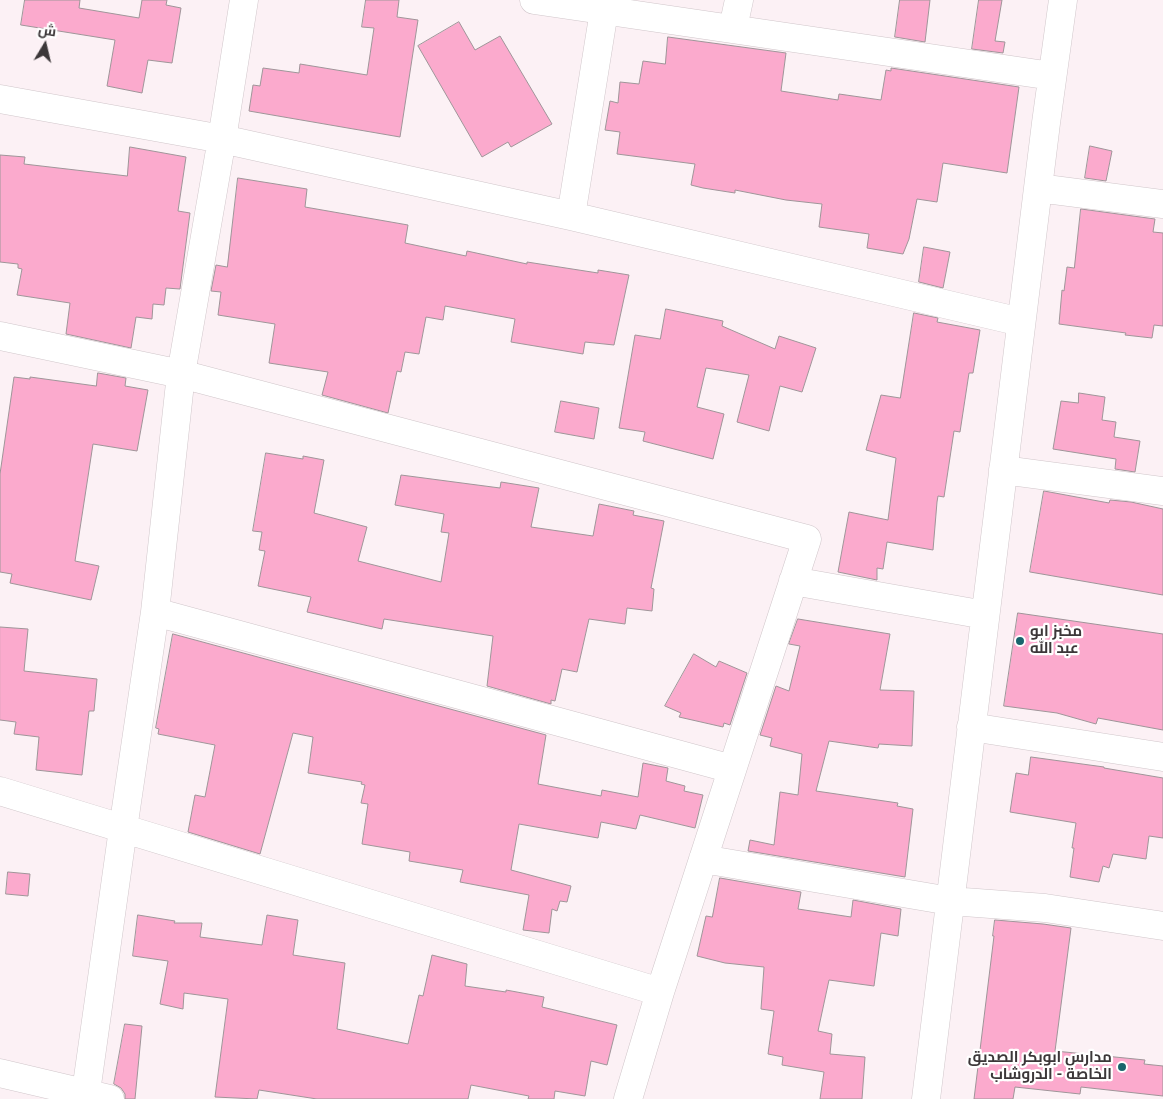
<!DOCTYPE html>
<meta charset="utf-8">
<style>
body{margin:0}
#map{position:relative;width:1163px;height:1099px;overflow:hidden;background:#fcf1f5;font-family:Roboto,Cairo,sans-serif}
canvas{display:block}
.north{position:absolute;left:20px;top:20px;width:50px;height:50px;-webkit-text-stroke:4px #fff;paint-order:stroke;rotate:9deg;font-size:14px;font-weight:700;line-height:20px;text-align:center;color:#3c3739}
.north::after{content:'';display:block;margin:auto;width:18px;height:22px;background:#3c3739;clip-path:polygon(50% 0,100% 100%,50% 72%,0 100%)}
</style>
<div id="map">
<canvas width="1163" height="1099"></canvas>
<div class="north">ش</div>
</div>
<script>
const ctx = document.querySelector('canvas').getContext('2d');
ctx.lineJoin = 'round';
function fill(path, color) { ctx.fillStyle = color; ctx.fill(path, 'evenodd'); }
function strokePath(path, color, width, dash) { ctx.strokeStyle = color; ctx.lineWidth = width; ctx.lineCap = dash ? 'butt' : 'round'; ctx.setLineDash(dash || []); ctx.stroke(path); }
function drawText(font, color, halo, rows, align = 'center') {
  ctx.font = font + ' Roboto,Cairo,sans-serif'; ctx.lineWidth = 4.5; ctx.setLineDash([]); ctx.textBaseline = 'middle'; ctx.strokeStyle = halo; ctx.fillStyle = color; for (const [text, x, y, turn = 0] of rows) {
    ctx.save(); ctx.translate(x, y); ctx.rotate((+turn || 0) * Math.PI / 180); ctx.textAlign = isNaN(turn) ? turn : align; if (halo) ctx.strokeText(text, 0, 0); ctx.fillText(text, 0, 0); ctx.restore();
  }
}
const building = new Path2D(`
 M25,0H80L79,8L139,18L142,0H167L166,5L181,8L172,63L148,60L142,93L107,86L115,40L21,25Z
 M366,0H399L397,17L418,20L400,137L249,111L253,85L260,86L263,68L299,73L300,64L367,75L374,28L362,27Z
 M900,0H930L925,42L895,37Z
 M979,0H1002L995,41L1005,42L1003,53L972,49Z
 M459,22L475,50L500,36L552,124L511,147L508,142L482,157L418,46Z
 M668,37L786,53L781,91L838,100L839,94L881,100L886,70L891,71V68L1019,87L1007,173L943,163L937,202L917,199L909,239L903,254L867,248L869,234L819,227L822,204L786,200L735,190V193L703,188L691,185L695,164L617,154L620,132L605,130L610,101L618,103L620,82L639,84L643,61L665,64Z
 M1090,146L1112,151L1106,181L1085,178Z
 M130,147L186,157L178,211L190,213L180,289L166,288L164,305L153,304L152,319L136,317L131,348L66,334L70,303L17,295L22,269L18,268V264L0,262V155L25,157L24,164L127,176Z
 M238,178L307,189L305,207L408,225L405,243L466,256L467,251L527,264V262L598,273V270L629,275L614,345L585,342L583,354L511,342L515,319L445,306L443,320L426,317L419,354L405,352L401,372L397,371L388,413L322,395L328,372L269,363L275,324L218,315L221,292L211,291L216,265L227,267Z
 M1081,209L1155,219L1153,232L1163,233V326L1154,325L1152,338L1125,335L1126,333L1059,324L1062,290L1064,291L1067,267L1074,268Z
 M924,247L950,252L943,288L919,282Z
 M666,309L723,321L722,326L775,349L779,336L816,348L802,392L780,386L769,431L737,422L749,375L706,368L697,407L724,414L713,459L643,441L645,432L619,428L635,335L660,339Z
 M914,313L938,318L937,322L980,330L973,373H969L960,432L954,431L944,497L938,496L937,502L933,550L887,542L883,569L877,568V580L838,572L849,512L888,520L896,458L866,450L881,395L900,398Z
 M98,373L126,378L125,386L148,390L137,451L93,444L75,561L99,566L91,600L10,583L12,574L0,572V474L14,377L30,379V377L96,386Z
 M1079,393L1105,397L1102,420L1116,422L1114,437L1140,441L1135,472L1115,469L1116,459L1053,449L1061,401L1078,403Z
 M561,401L599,408L594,439L555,432Z
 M266,453L303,459V456L324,460L314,513L367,527L358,561L441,582L449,533L441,532L444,514L395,505L401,475L500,488L501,482L539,488L531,527L593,536L599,504L634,511L633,515L664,521L651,588L654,589L652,611L627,608L625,624L589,619L577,672L562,669L555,701L551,700V704L487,686L493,636L384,619L382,629L307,612L311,597L258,586L265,551L259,550L262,532L253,531Z
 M1044,491L1109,503L1110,500L1131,502L1163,509V595L1030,572Z
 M1018,613L1163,634V730L1098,718L1096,724L1057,713L1004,706Z
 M798,619L890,634L880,690L914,691L912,746L879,744L878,748L829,741L816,791L898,803L897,806L913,809L905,877L748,851L750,840L774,845L780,792L798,795L802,754L770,746L772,738L760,735L776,686L789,691L800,646L789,644Z
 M0,627L28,629L24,671L97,679L94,711H89L82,775L36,770L39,737L14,734L16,722L0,720Z
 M173,634L546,735L538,784L601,796L602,790L638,797L643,763L668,768L666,781L685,786L684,791L703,795L695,828L640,815L636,829L601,822L598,838L519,824L511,870L571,886L567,902L560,901L557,911L552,909L549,933L523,930L529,895L460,882L463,870L409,861L410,852L362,844L368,804L361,803L365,785L361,784L362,782L308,773L313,737L293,733L260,854L188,832L195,795L205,797L215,745L158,734L159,729L156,728Z
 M694,654L716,667L719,661L747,673L730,725L724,723L723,727L679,717L681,713L665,706Z
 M1031,757L1104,767V768L1163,778V838L1149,836L1146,859L1113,854L1109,868L1103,866L1099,882L1070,877L1074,848H1072L1076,823L1010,812L1016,773L1028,775Z
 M8,872L30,874L28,896L6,894Z
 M720,878L801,892L798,909L851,917L853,900L901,909L898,936L881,933L874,986L829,980L818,1031L832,1034L830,1054L865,1057L862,1099H820L824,1072L782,1065L783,1057L768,1054L774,1011L761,1009L764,967L725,963L697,956L706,916L712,917Z
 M138,915L175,921L174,923H202L200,937L262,945L267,915L298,920L293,955L345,963L337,1029L408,1044L419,995L423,996L432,955L467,964L465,986L506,992V990L544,997L542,1007L617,1025L607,1065L591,1061L585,1096L555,1091L554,1099H528L529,1096L471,1085L468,1099H317L259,1090L257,1099L215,1097L228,999L184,993L183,1009L160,1004L168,961L133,956Z
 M995,920L1043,924L1071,928L1055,1051L1145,1060L1144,1064L1163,1066V1096L1081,1087L1080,1094L1015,1087L1013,1099H974L994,936H993Z
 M125,1024L142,1026L135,1099H125V1094L121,1088L114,1084Z`);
fill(building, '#fbaacd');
strokePath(building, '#9f9599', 1);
const street = new Path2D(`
 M534,0L1052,76
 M733,28L739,0
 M0,99L222,139L571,216L1021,322
 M1038,188L1163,204
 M571,216L604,11
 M0,336L181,374L807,539L660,992L628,1099
 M1003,470L1163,491
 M793,581L985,615
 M155,612L732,769
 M971,727L1163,757
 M0,791L660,992
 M703,859L950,901L1045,908L1163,926
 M0,1073L110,1099
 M85,1099L123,829L155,612L181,374L222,139L244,0
 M926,1099L1046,123L1063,0`);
strokePath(street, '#d0c6ca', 29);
strokePath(street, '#fff', 28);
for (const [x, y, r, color] of [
 [1020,641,5,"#18656d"],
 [1122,1067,5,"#18656d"]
]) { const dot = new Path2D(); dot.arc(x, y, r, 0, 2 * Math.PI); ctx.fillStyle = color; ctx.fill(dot); strokePath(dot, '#fff', 2); }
drawText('bold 15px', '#3c3739', '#fff', [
 ["مخبز ابو",1030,632],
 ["عبد الله",1030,649],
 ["مدارس ابوبكر الصديق",1112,1058,"right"],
 ["الخاصة - الدروشاب",1112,1075,"right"]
], 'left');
</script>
